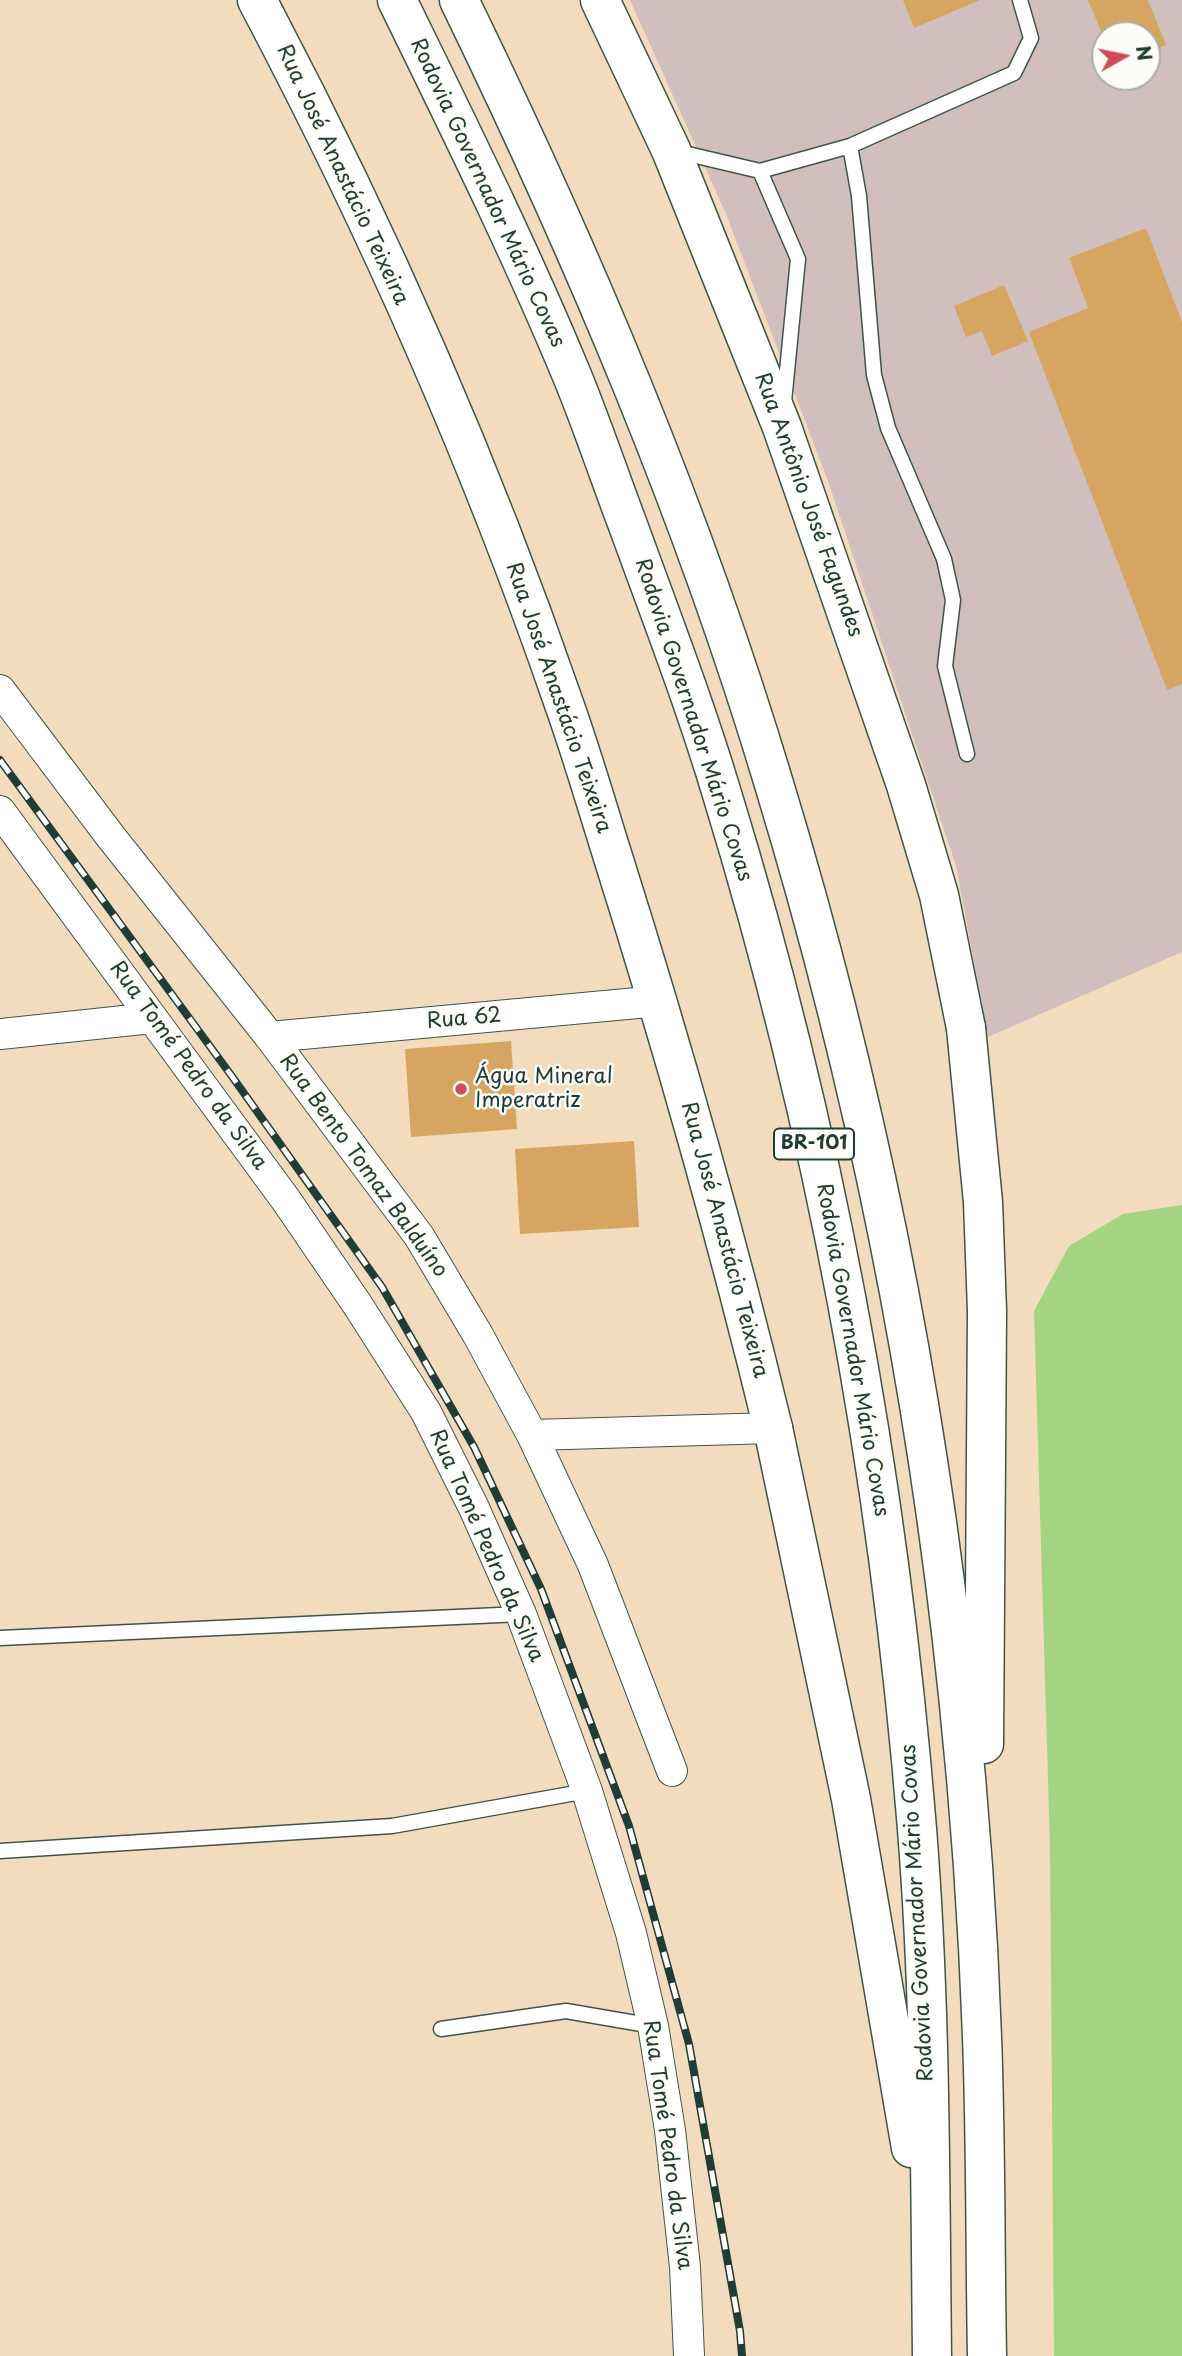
<!DOCTYPE html>
<meta charset="utf-8">
<style>
body{margin:0}
#map{position:relative;width:1182px;height:2356px;overflow:hidden;background:#f3dcbd;font-family:"Playpen Sans",sans-serif}
canvas{display:block}
.north{position:absolute;left:1091px;top:21px;width:70px;height:70px;box-sizing:border-box;background:#fdfcf7;border:2px solid #a4b0a9;border-radius:50%;rotate:81deg;font-size:19px;font-weight:700;line-height:28px;text-align:center;color:#1f3d34}
.north::after{content:'';display:block;margin:auto;width:24px;height:32px;background:#d1495b;clip-path:polygon(50% 0,100% 100%,50% 72%,0 100%)}
</style>
<div id="map">
<canvas width="1182" height="2356"></canvas>
<div class="north">N</div>
</div>
<script>
const ctx = document.querySelector('canvas').getContext('2d');
ctx.lineJoin = 'round';
function fill(path, color) { ctx.fillStyle = color; ctx.fill(path, 'evenodd'); }
function strokePath(path, color, width, dash) { ctx.strokeStyle = color; ctx.lineWidth = width; ctx.lineCap = dash ? 'butt' : 'round'; ctx.setLineDash(dash || []); ctx.stroke(path); }
function drawText(font, color, halo, rows, align = 'center') {
  ctx.font = font + ' "Playpen Sans",sans-serif'; ctx.lineWidth = 5; ctx.setLineDash([]); ctx.textBaseline = 'middle'; ctx.strokeStyle = halo; ctx.fillStyle = color; for (const [text, x, y, turn = 0] of rows) {
    ctx.save(); ctx.translate(x, y); ctx.rotate((+turn || 0) * Math.PI / 180); ctx.textAlign = isNaN(turn) ? turn : align; if (halo) ctx.strokeText(text, 0, 0); ctx.fillText(text, 0, 0); ctx.restore();
  }
}
fill(new Path2D(`
 M630,0H1182V952L988,1037L956,866L828,481L726,214ZM1105,35H1147V77H1105Z`), '#d1bfbd');
fill(new Path2D(`
 M1182,1205V2356H1054L1050,1847L1034,1311L1069,1246L1123,1214Z`), '#a4d381');
fill(new Path2D(`
 M903,0H980L914,28Z
 M1088,0H1148L1166,45L1147,53V35H1105V41Z
 M1146,228L1182,322V684L1167,690L1029,332L1088,308L1069,258Z
 M1004,285L1028,341L992,356L982,331L966,337L954,306Z
 M511,1041L517,1129L411,1137L405,1049Z
 M634,1141L639,1227L520,1234L515,1149Z`), '#d5a561');
const lane = new Path2D(`
 M850,146L859,196L874,375L888,428L944,559L953,600L945,666L967,754
 M675,151L760,171L798,259L784,402
 M760,171L850,146L1014,73L1031,38L1020,0
 M0,1638L521,1614
 M0,1851L392,1826L587,1791
 M441,2029L566,2011L653,2026`);
const street = new Path2D(`
 M0,690L111,837L270,1037L419,1236L478,1335L532,1435L593,1565L672,1771
 M0,811L286,1200L357,1304L426,1412L474,1508L521,1614L587,1791L631,1933L653,2026L670,2130L685,2267L689,2356
 M0,1034L152,1018
 M270,1037L659,1001
 M532,1435L773,1428`);
const secondary = new Path2D(`
 M257,0C376,225 480,460 563,701C581,751 596,803 612,854C672,1044 726,1234 773,1428
 M600,0L671,150L782,427L906,785L939,895L966,1028`);
const highway = new Path2D(`
 M397,0C458,125 520,250 573,378C593,427 610,478 629,528C661,616 695,704 722,794C825,1130 889,1479 917,1829C931,2004 930,2180 932,2356
 M459,0C582,253 693,514 774,784C864,1080 926,1387 958,1695C970,1809 978,1923 982,2037C986,2143 985,2250 987,2356
 M966,1028L983,1202L987,1311L984,1744
 M773,1428L851,1799L911,2148`);
strokePath(lane, '#3f5549', 17);
strokePath(street, '#3f5549', 32);
strokePath(secondary, '#3f5549', 41);
strokePath(highway, '#3f5549', 41);
strokePath(lane, '#fff', 14);
strokePath(street, '#fff', 30);
strokePath(secondary, '#fff', 38);
strokePath(highway, '#fff', 38);
const rail = new Path2D(`
 M0,760L231,1075L382,1287L474,1447L541,1589L629,1826L689,2044L740,2331L742,2356`);
strokePath(rail, '#1f3d34', 8);
strokePath(rail, '#fdfcf7', 5, [16]);
for (const [x, y, r, color] of [
 [461,1089,7,"#d1495b"]
]) { const dot = new Path2D(); dot.arc(x, y, r, 0, 2 * Math.PI); ctx.fillStyle = color; ctx.fill(dot); strokePath(dot, '#fdfcf7', 2.5); }
for (const [x, y, w] of [
 [814,1144,80]
]) { const box = new Path2D(); box.roundRect(x - w / 2, y - 15.5, w, 31, 5); ctx.fillStyle = '#fdfcf7'; ctx.fill(box); strokePath(box, '#1f3d34', 2); }
drawText('bold 19px', '#1f3d34', null, [
 ["BR-101",814,1144]
]);
drawText('21px', '#1f3d34', '#fdfcf7', [
 ["Rua José Anastácio Teixeira",342,175,65],
 ["Rodovia Governador Mário Covas",487,193,65],
 ["Rua Antônio José Fagundes",808,505,70],
 ["Rua José Anastácio Teixeira",558,698,71],
 ["Rodovia Governador Mário Covas",693,720,72],
 ["Rua 62",464,1019,-5],
 ["Rua Tomé Pedro da Silva",188,1066,54],
 ["Rua Bento Tomaz Balduíno",363,1166,54],
 ["Rua José Anastácio Teixeira",724,1240,75],
 ["Rodovia Governador Mário Covas",852,1350,80],
 ["Rua Tomé Pedro da Silva",486,1546,66],
 ["Rodovia Governador Mário Covas",918,1913,-93],
 ["Rua Tomé Pedro da Silva",667,2145,82]
]);
drawText('21px', '#1f3d34', '#fdfcf7', [
 ["Água Mineral",475,1077],
 ["Imperatriz",475,1101]
], 'left');
</script>
